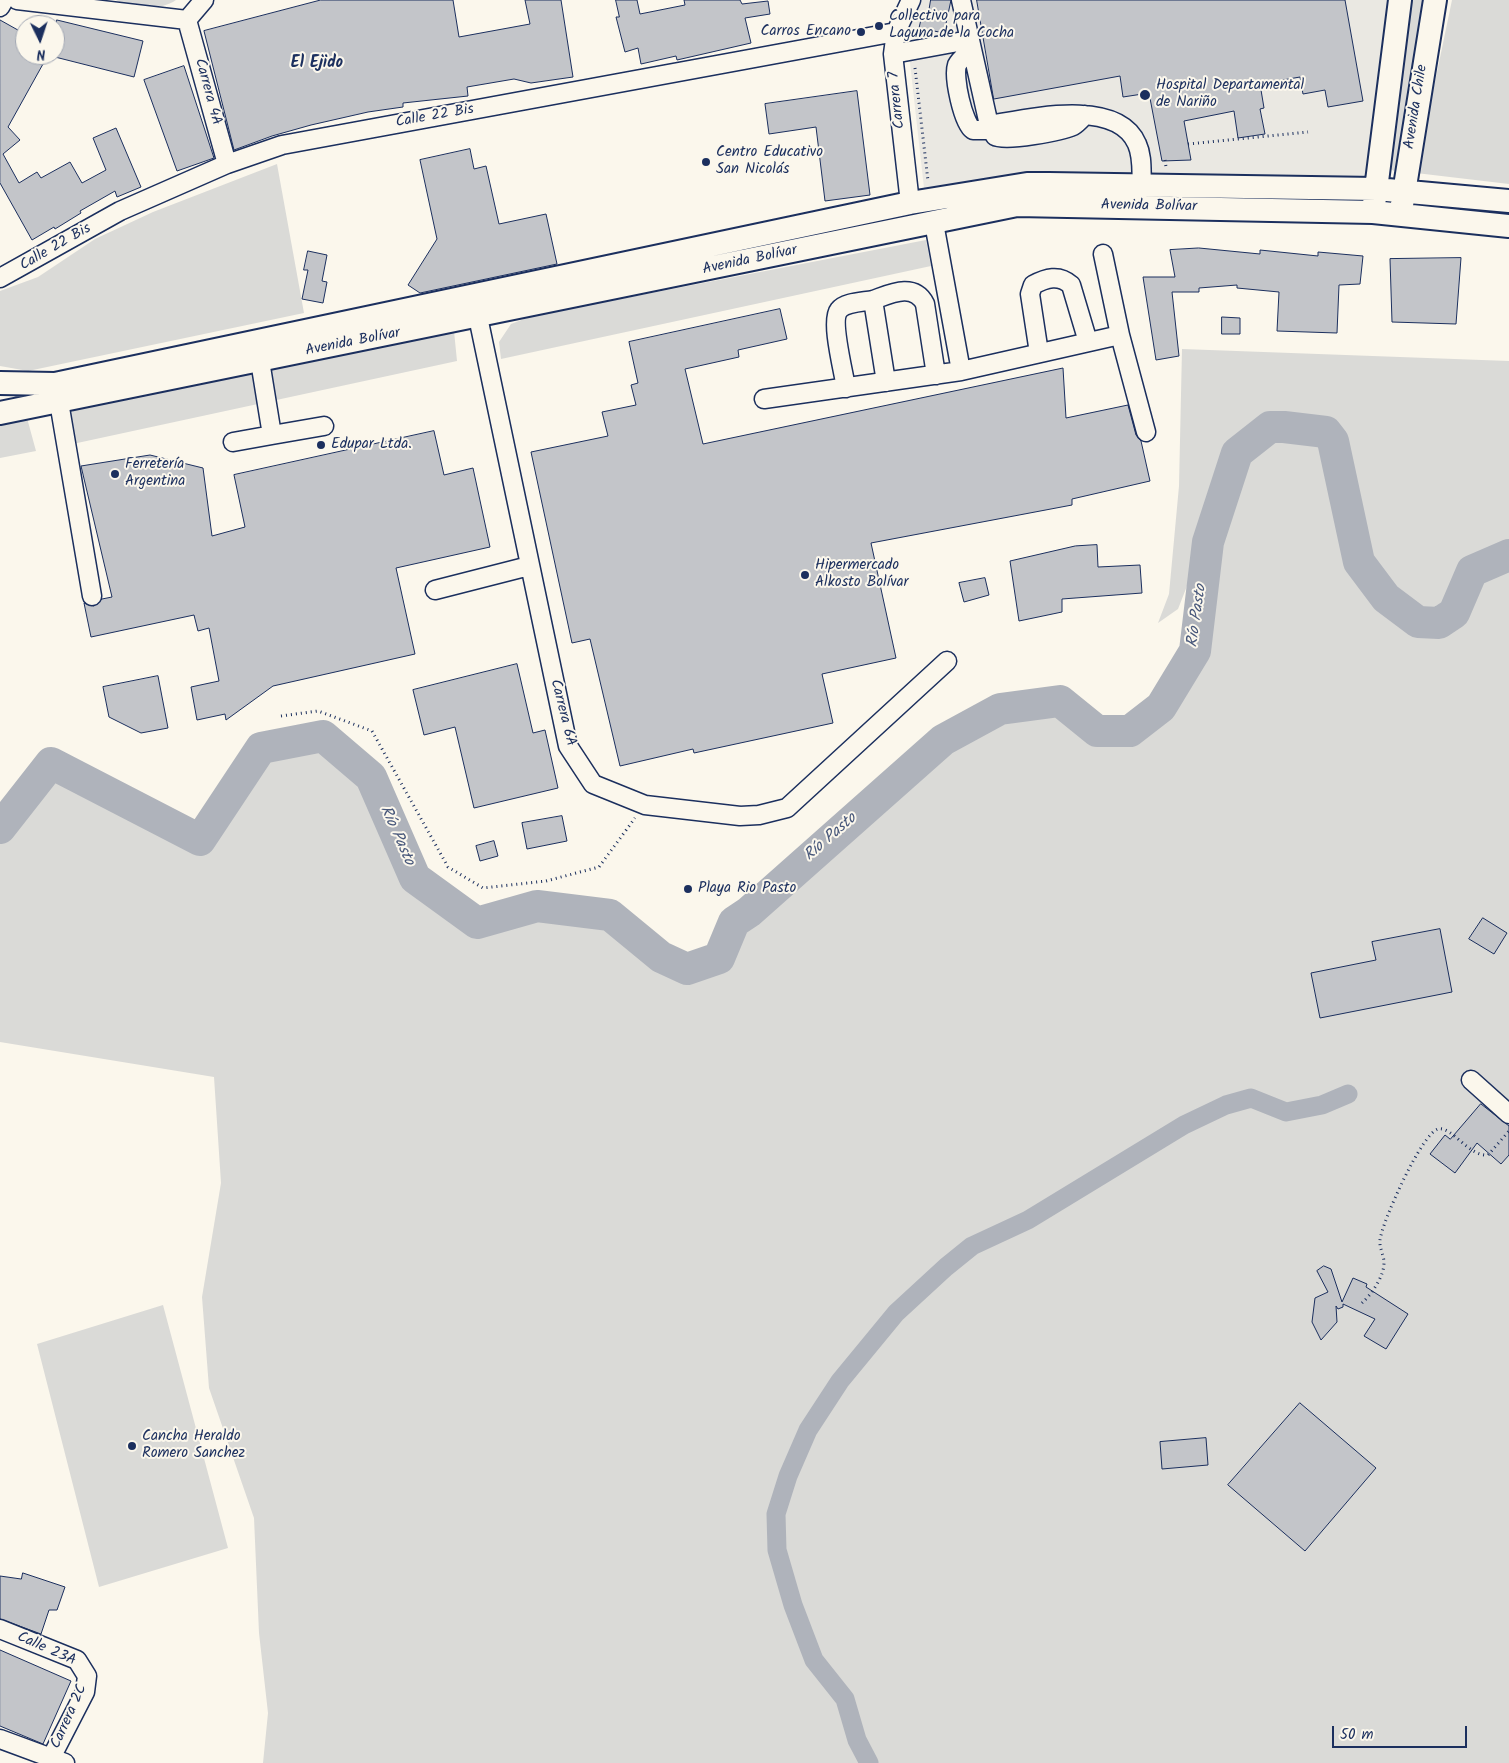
<!DOCTYPE html>
<meta charset="utf-8">
<style>
body{margin:0}
#map{position:relative;width:1509px;height:1763px;overflow:hidden;background:#fbf7ec;font-family:Kalam,sans-serif}
canvas{display:block}
.north{position:absolute;left:15px;top:15px;width:50px;height:50px;box-sizing:border-box;background:#fbf7ec;border:1px solid #a1a7b3;border-radius:50%;rotate:176deg;font-size:14px;font-weight:700;line-height:20px;text-align:center;color:#1b2f5e}
.north::after{content:'';display:block;margin:auto;width:18px;height:22px;background:#1b2f5e;clip-path:polygon(50% 0,100% 100%,50% 72%,0 100%)}
.scale{position:absolute;left:1332px;top:1726px;width:135px;height:22px;box-sizing:border-box;border:2px solid #1b2f5e;border-top:0;padding-left:6px;font-size:15px;line-height:18px;white-space:nowrap;color:#1b2f5e;-webkit-text-stroke:4px #fbf7ec;paint-order:stroke}
</style>
<div id="map">
<canvas width="1509" height="1763"></canvas>
<div class="north">N</div>
<div class="scale">50 m</div>
</div>
<script>
const ctx = document.querySelector('canvas').getContext('2d');
ctx.lineJoin = 'round';
function fill(path, color) { ctx.fillStyle = color; ctx.fill(path, 'evenodd'); }
function strokePath(path, color, width, dash) { ctx.strokeStyle = color; ctx.lineWidth = width; ctx.lineCap = dash ? 'butt' : 'round'; ctx.setLineDash(dash || []); ctx.stroke(path); }
function drawText(font, color, halo, rows, align = 'center') {
  ctx.font = font + ' Kalam,sans-serif'; ctx.lineWidth = 4; ctx.setLineDash([]); ctx.textBaseline = 'middle'; ctx.strokeStyle = halo; ctx.fillStyle = color; for (const [text, x, y, turn = 0] of rows) {
    ctx.save(); ctx.translate(x, y); ctx.rotate((+turn || 0) * Math.PI / 180); ctx.textAlign = isNaN(turn) ? turn : align; if (halo) ctx.strokeText(text, 0, 0); ctx.fillText(text, 0, 0); ctx.restore();
  }
}
fill(new Path2D(`
 M914,0H1388L1367,178L1018,174L924,188L905,18Z`), '#eae8e2');
fill(new Path2D(`
 M116,0H176C160,11 132,10 116,0Z
 M1408,0H1427L1397,168L1394,171L1389,168Z
 M1452,0H1509V184L1416,173Z
 M277,164L304,313L28,371L0,366V291L38,277L95,239L153,212Z
 M926,240L931,266L501,359L499,342L511,324L532,316Z
 M454,331L457,361L68,445L64,418L76,409Z
 M1182,349L1509,361V550L1467,568L1454,606L1436,619L1415,614L1381,587L1361,550L1340,447L1328,429L1268,423L1240,444L1223,469L1198,558L1178,609L1158,623L1169,594L1179,486Z
 M27,418L36,451L0,458V424Z
 M1276,433L1328,437L1346,508L1356,564L1392,616L1422,636L1454,621L1474,575L1509,560V1763H263L268,1713L259,1633L254,1518L209,1388L202,1297L221,1183L214,1077L0,1042V828L51,763L200,840L261,748L323,736L374,786L415,878L477,923L537,906L610,915L661,957L687,969L719,958L734,922L749,912L943,740L1000,709L1056,708L1088,737H1131L1167,718L1203,667L1213,544L1246,454Z
 M163,1305L228,1548L99,1587L37,1344Z`), '#dadad7');
strokePath(new Path2D(`
 M869,1763L857,1740L845,1699L814,1660L793,1605L777,1550L776,1514L788,1476L808,1430L840,1381L896,1313L946,1267L972,1246L1028,1220L1184,1125L1226,1105L1251,1098L1286,1112L1322,1105L1348,1094`), '#afb3bb', 19);
strokePath(new Path2D(`
 M0,828L51,763L200,840L261,748L323,736L371,777L415,878L477,923L537,906L610,915L661,957L687,969L719,958L734,922L749,912L943,740L1000,709L1060,701L1097,731H1130L1161,707L1195,651L1208,542L1237,453L1270,427H1284L1326,432L1333,441L1359,562L1386,598L1418,622L1439,623L1454,613L1472,571L1509,555`), '#afb3bb', 32);
const building = new Path2D(`
 M321,0H453L459,37L530,24L525,0H561L573,77L531,83L514,79L467,87L468,96L403,103V107L368,112L311,125L272,136L234,150L204,31Z
 M616,0H637L640,14L685,5L684,0H740L742,4L768,1L770,14L745,18L751,43L677,60L676,56L641,64L638,48L625,52L616,17H619Z
 M931,0H951L944,33L919,28L923,11L928,13Z
 M977,0H1345L1363,101L1328,107L1325,90L1303,94L1300,77L1260,84L1264,108L1260,109L1265,134L1238,138L1234,111L1184,121L1191,160L1162,161L1149,93L1123,97L1120,76L994,99Z
 M0,20L25,34V55H48L8,127L20,140L3,154L19,183L37,172L41,178L70,162L82,183L106,170L93,138L116,128L141,187L117,197L115,191L80,211L81,213L55,229L54,227L32,240L0,183Z
 M57,20L143,41L134,77L55,57Z
 M184,66L214,158L177,171L144,80Z
 M857,91L870,195L825,201L816,127L769,134L765,104Z
 M470,149L474,169L486,166L499,224L546,214L557,264L420,293L408,285L437,239L420,160Z
 M1199,248L1260,254V250L1318,256V252L1363,256L1360,284L1339,285L1337,333L1277,331L1279,292L1237,288V285L1199,288V292H1172L1179,356L1156,360L1143,277H1175L1170,250Z
 M308,251L327,255L322,281L327,282L323,303L302,299L308,270H304Z
 M1461,258L1456,324L1392,322L1390,259Z
 M780,309L787,339L738,350L739,357L685,369L703,444L1063,368L1066,418L1128,405L1136,435L1141,441L1150,481L1072,499V505L871,543L896,658L822,674L833,723L694,753L693,749L620,766L590,639L572,643L531,452L608,436L602,412L636,405L631,385L638,383L629,342Z
 M1222,317L1240,318V334H1222Z
 M434,431L444,475L473,468L490,547L396,568L415,654L273,686L226,720L225,714L197,720L191,687L219,681L209,628L198,631L194,615L91,637L84,603L94,606L102,599L112,597L81,466L150,455L203,468L212,536L245,527L234,475Z
 M1097,545L1098,567L1140,565L1142,593L1062,599V612L1019,621L1010,561L1075,546Z
 M985,578L989,595L964,602L959,583Z
 M517,664L533,733L545,730L558,788L474,808L455,727L424,735L413,690Z
 M158,676L168,728L141,733L109,717L103,687Z
 M562,816L567,841L527,849L522,823Z
 M494,841L498,856L480,861L476,846Z
 M1483,918L1507,933L1494,954L1469,939Z
 M1440,929L1452,992L1320,1018L1311,973L1376,960L1372,942Z
 M1481,1104L1509,1126V1155L1501,1164L1477,1143L1455,1173L1430,1154L1445,1135L1450,1139Z
 M1324,1266L1331,1269L1342,1302L1353,1278L1367,1284L1366,1287L1408,1314L1386,1349L1364,1336L1375,1319L1343,1304V1307L1338,1309L1336,1306L1337,1322L1321,1340L1312,1322L1315,1298L1328,1292L1317,1271Z
 M1300,1403L1376,1468L1305,1551L1228,1485Z
 M1206,1438L1208,1465L1162,1469L1160,1442Z
 M23,1573L65,1587L57,1610H49L41,1634L0,1619V1576L21,1579Z
 M0,1650L71,1681L43,1744L0,1726Z`);
fill(building, '#c3c5c9');
strokePath(building, '#1b2f5e', 1);
const minor = new Path2D(`
 M17,0L187,20
 M961,0L989,125C1027,119 1117,97 1137,144C1143,157 1141,172 1142,186
 M0,7L4,0
 M187,20L227,164
 M187,20L204,0
 M971,50C966,55 960,59 957,65C953,77 963,123 973,130H990
 M893,54L969,40
 M989,125L995,136C1005,142 1062,131 1073,126C1078,123 1081,119 1085,115
 M910,203L893,54L896,32L911,0
 M1103,254L1120,335
 M0,278L120,211L227,164L282,145L896,32
 M478,317L568,746L593,784L645,805L740,816L759,815L787,808L947,661
 M1039,353L1030,294L1033,285C1046,278 1059,274 1071,285L1088,342
 M260,361L272,435L324,426
 M961,371L1120,335L1146,432
 M886,382L873,300C890,294 914,282 925,304L936,375
 M846,388C844,373 830,321 839,310C845,302 863,302 873,300
 M764,399L961,371L934,223
 M59,402L92,596
 M233,442L272,435
 M435,590L529,566
 M1471,1080L1509,1114
 M0,1629L77,1660L87,1676L85,1692L51,1758
 M0,1739L65,1763`);
const major = new Path2D(`
 M1374,205L1400,0
 M1402,205L1435,0
 M0,383L55,384L910,203L1027,184H1049L1376,189L1509,201
 M0,413L1017,205L1373,212L1509,226`);
strokePath(minor, '#1b2f5e', 21);
strokePath(major, '#1b2f5e', 26);
strokePath(new Path2D(`
 M915,68L928,181
 M1188,144L1308,132
 M1165,160L1166,167
 M281,716L318,711L372,731L448,867L483,888L546,881L599,867L635,818
 M1362,1303C1372,1294 1384,1276 1384,1263C1384,1255 1379,1248 1380,1240C1382,1222 1422,1133 1438,1129C1452,1126 1469,1157 1488,1155L1509,1131`), '#1b2f5e', 3, [1, 4]);
strokePath(minor, '#fbf7ec', 18);
strokePath(major, '#fbf7ec', 22);
for (const [x, y, r, color] of [
 [879,26,5,"#1b2f5e"],
 [861,32,5,"#1b2f5e"],
 [1145,95,6,"#1b2f5e"],
 [706,162,5,"#1b2f5e"],
 [321,445,5,"#1b2f5e"],
 [115,474,5,"#1b2f5e"],
 [805,575,5,"#1b2f5e"],
 [688,889,5,"#1b2f5e"],
 [132,1446,5,"#1b2f5e"]
]) { const dot = new Path2D(); dot.arc(x, y, r, 0, 2 * Math.PI); ctx.fillStyle = color; ctx.fill(dot); strokePath(dot, '#fbf7ec', 2); }
drawText('15px', '#1b2f5e', '#fbf7ec', [
 ["Collectivo para",889,17],
 ["Laguna de la Cocha",889,34],
 ["Carros Encano",851,32,"right"],
 ["Hospital Departamental",1156,86],
 ["de Nariño",1156,103],
 ["Centro Educativo",716,153],
 ["San Nicolás",716,170],
 ["Edupar Ltda.",331,445],
 ["Ferretería",125,465],
 ["Argentina",125,482],
 ["Hipermercado",815,566],
 ["Alkosto Bolívar",815,583],
 ["Playa Rio Pasto",698,889],
 ["Cancha Heraldo",142,1437],
 ["Romero Sanchez",142,1454]
], 'left');
drawText('15px', '#1b2f5e', '#fbf7ec', [
 ["Carrera 4A",207,92,75],
 ["Carrera 7",898,100,-96],
 ["Avenida Chile",1417,107,-81],
 ["Calle 22 Bis",435,117,-10],
 ["Avenida Bolívar",1149,207,1],
 ["Calle 22 Bis",56,248,-30],
 ["Avenida Bolívar",750,261,-12],
 ["Avenida Bolívar",353,343,-11],
 ["Carrera 6A",562,713,76],
 ["Calle 23A",46,1650,24],
 ["Carrera 2C",70,1717,-66]
]);
drawText('bold 16px', '#1b2f5e', '#fbf7ec', [
 ["El Ejido",317,64]
]);
drawText('italic 16px', '#47577a', '#fbf7ec', [
 ["Río Pasto",1198,616,-82],
 ["Río Pasto",396,836,66],
 ["Río Pasto",831,838,-41]
]);
</script>
